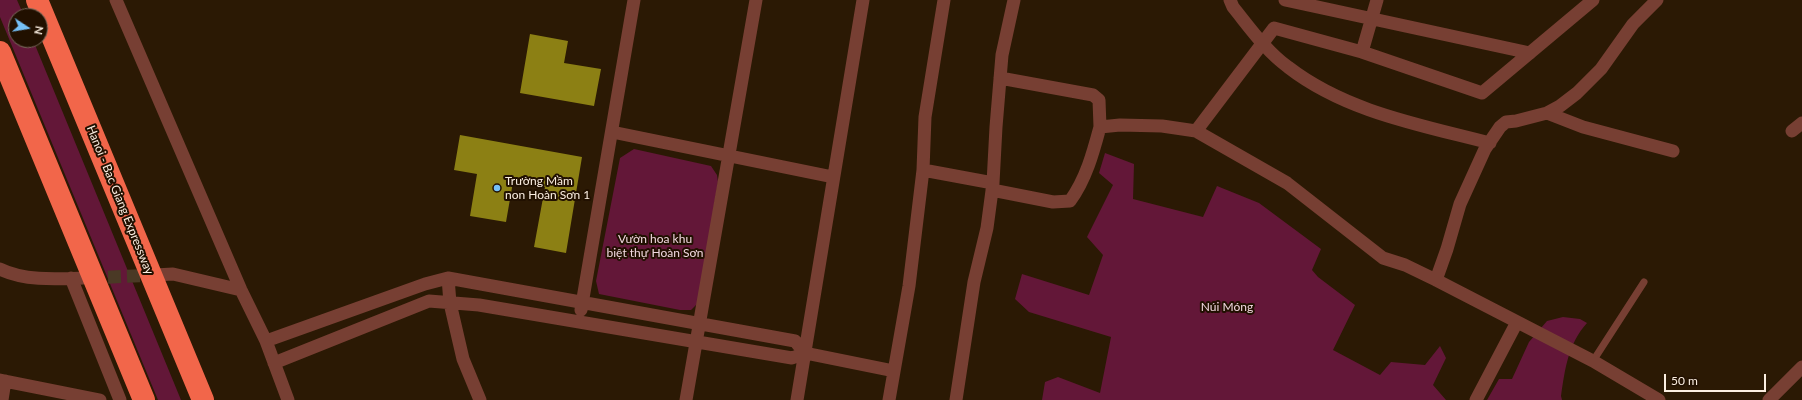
<!DOCTYPE html>
<meta charset="utf-8">
<style>
body{margin:0}
#map{position:relative;width:1802px;height:400px;overflow:hidden;background:#2b1904;font-family:Lato,sans-serif}
canvas{display:block}
.north{position:absolute;left:8px;top:8px;width:40px;height:40px;box-sizing:border-box;background:#211000;border:1px solid #78695a;border-radius:50%;rotate:102deg;font-size:11px;font-weight:700;line-height:16px;text-align:center;color:#fbeee1}
.north::after{content:'';display:block;margin:auto;width:14px;height:18px;background:#75c0f6;clip-path:polygon(50% 0,100% 100%,50% 72%,0 100%)}
.scale{position:absolute;left:1664px;top:374px;width:102px;height:18px;box-sizing:border-box;border:2px solid #fbeee1;border-top:0;padding-left:5px;font-size:12px;line-height:14px;white-space:nowrap;color:#fbeee1;-webkit-text-stroke:3px #211000;paint-order:stroke}
</style>
<div id="map">
<canvas width="1802" height="400"></canvas>
<div class="north">N</div>
<div class="scale">50 m</div>
</div>
<script>
const ctx = document.querySelector('canvas').getContext('2d');
ctx.lineJoin = 'round';
function fill(path, color) { ctx.fillStyle = color; ctx.fill(path, 'evenodd'); }
function strokePath(path, color, width, dash) { ctx.strokeStyle = color; ctx.lineWidth = width; ctx.lineCap = dash ? 'butt' : 'round'; ctx.setLineDash(dash || []); ctx.stroke(path); }
function drawText(font, color, halo, rows, align = 'center') {
  ctx.font = font + ' Lato,sans-serif'; ctx.lineWidth = 4; ctx.setLineDash([]); ctx.textBaseline = 'middle'; ctx.strokeStyle = halo; ctx.fillStyle = color; for (const [text, x, y, turn = 0] of rows) {
    ctx.save(); ctx.translate(x, y); ctx.rotate((+turn || 0) * Math.PI / 180); ctx.textAlign = isNaN(turn) ? turn : align; if (halo) ctx.strokeText(text, 0, 0); ctx.fillText(text, 0, 0); ctx.restore();
  }
}
fill(new Path2D(`
 M0,0H17L24,16H16V40H33L181,400H158L0,17Z
 M634,149L711,166L717,175L718,182L698,303L691,310H680L599,294L596,281L620,158Z
 M1105,153L1134,164L1133,199L1203,217L1217,186L1259,203L1321,249L1312,270L1318,277L1355,305L1333,350L1380,375L1391,362L1425,365L1440,346L1446,358L1433,385L1446,400H1042L1045,382L1058,377L1100,393L1111,337L1029,312L1015,299L1022,274L1089,295L1103,255L1087,237L1113,185L1099,173Z
 M1563,317L1580,319L1587,323C1568,344 1565,369 1561,396L1562,400H1487L1499,379H1512L1529,342L1547,321Z`), '#631738');
fill(new Path2D(`
 M530,34L568,41L564,63L601,69L594,106L520,93Z
 M460,135L582,157L566,253L534,247L545,187L513,182L506,222L470,216L477,174L454,170Z`), '#8c8014');
strokePath(new Path2D(`
 M89,278L155,275`), '#4a3925', 13, [13, 6]);
strokePath(new Path2D(`
 M1593,361L1644,282`), '#773f33', 7);
strokePath(new Path2D(`
 M116,0L241,290L266,341L288,400
 M1230,0L1233,7C1250,28 1266,51 1288,67C1346,112 1421,125 1490,143
 M1285,0L1530,53
 M1362,52L1377,0
 M1000,78L1093,95L1099,100L1100,127
 M1547,113L1583,127L1673,151
 M1196,131L1274,28L1362,52L1482,93L1593,0
 M1792,131L1802,123
 M612,132L833,177
 M923,170L993,183
 M992,190L1053,202L1070,201C1086,179 1093,153 1100,127L1120,125L1162,126L1196,131L1287,183L1383,258L1405,265L1436,280L1593,361L1659,400
 M0,269C24,281 57,279 83,278
 M155,275L173,274L241,290
 M71,278L120,400
 M448,278L450,303L463,359L480,400
 M1436,280L1447,249L1460,204L1485,149L1500,127L1506,122L1516,121L1547,113L1560,106L1577,93L1601,69L1633,24L1657,0
 M581,310L634,0
 M266,341L425,284L448,278L795,341L805,353
 M274,363L429,301L479,305L792,358L805,353L894,371
 M0,380L100,400
 M2,400L5,381
 M686,400L756,0
 M797,400L863,0
 M889,400L909,286L923,170L925,117L944,0
 M956,400L974,282L987,228L993,183L996,127L1002,55L1014,0
 M1476,400L1517,322
 M1769,400L1802,367`), '#773f33', 13);
strokePath(new Path2D(`
 M37,0L203,400
 M0,52L144,400`), '#f2664a', 22);
for (const [x, y, r, color] of [
 [497,188,4,"#75c0f6"]
]) { const dot = new Path2D(); dot.arc(x, y, r, 0, 2 * Math.PI); ctx.fillStyle = color; ctx.fill(dot); strokePath(dot, '#211000', 1.5); }
drawText('12px', '#fbeee1', '#211000', [
 ["Trường Mầm",505,181],
 ["non Hoàn Sơn 1",505,195]
], 'left');
drawText('12px', '#fbeee1', '#211000', [
 ["Hanoi - Bac Giang Expressway",120,200,68]
]);
drawText('12px', '#f1d8df', '#211000', [
 ["Vườn hoa khu",655,239],
 ["biệt thự Hoàn Sơn",655,253],
 ["Núi Móng",1227,307]
]);
</script>
